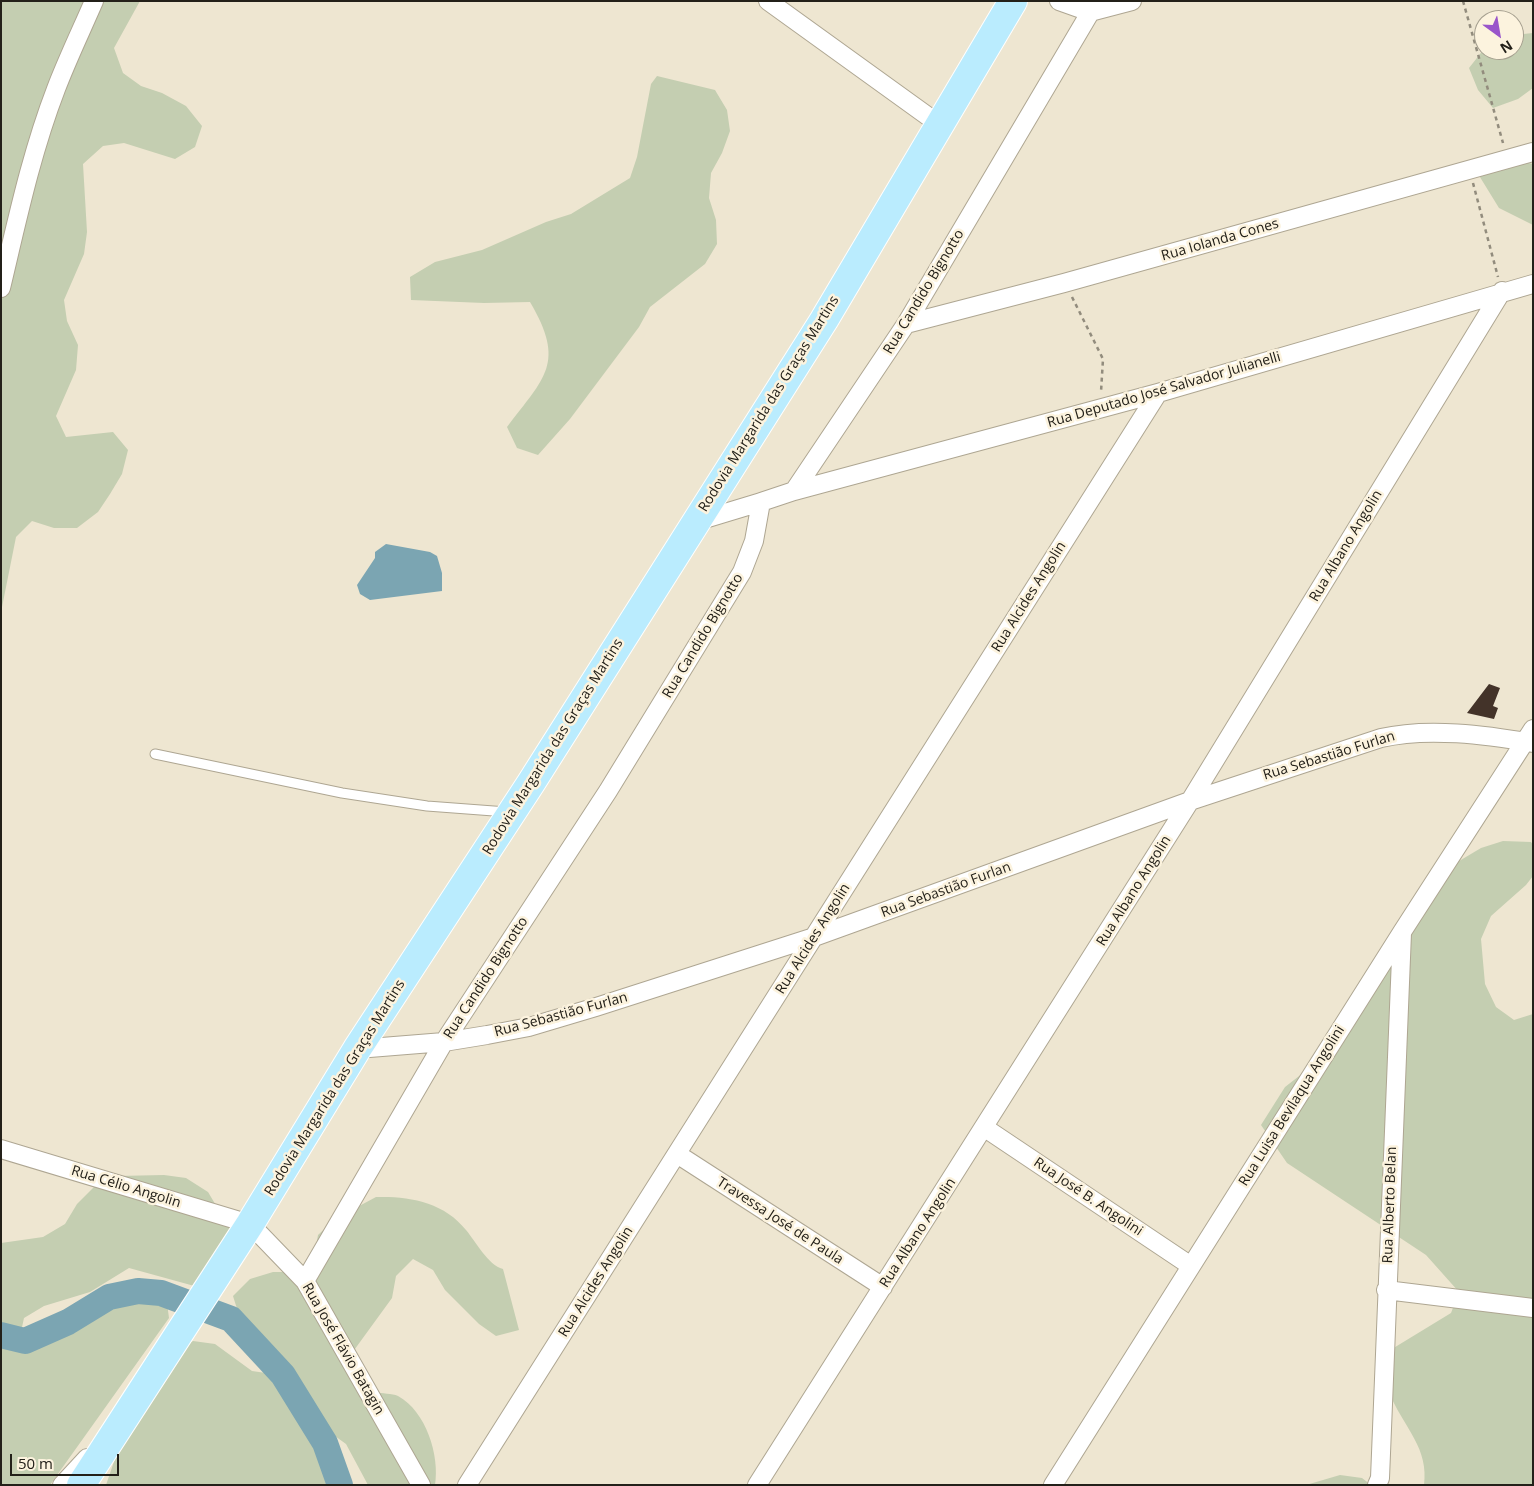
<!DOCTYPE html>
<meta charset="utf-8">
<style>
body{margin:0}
#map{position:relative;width:1534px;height:1486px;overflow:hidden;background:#eee6d1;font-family:"Open Sans",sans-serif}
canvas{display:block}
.frame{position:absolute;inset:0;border:2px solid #232019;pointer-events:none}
.north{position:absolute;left:1474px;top:10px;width:50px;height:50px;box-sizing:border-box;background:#fcf3de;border:1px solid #a59f8f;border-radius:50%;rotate:148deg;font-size:14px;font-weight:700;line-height:20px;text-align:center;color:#232019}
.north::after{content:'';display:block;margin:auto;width:18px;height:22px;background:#9955ca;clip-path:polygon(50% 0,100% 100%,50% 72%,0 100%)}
.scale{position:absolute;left:10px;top:1454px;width:109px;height:22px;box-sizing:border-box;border:2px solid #232019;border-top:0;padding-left:6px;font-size:15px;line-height:18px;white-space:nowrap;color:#232019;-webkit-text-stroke:4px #fcf3de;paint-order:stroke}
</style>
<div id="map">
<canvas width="1534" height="1486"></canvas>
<div class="frame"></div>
<div class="north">N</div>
<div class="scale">50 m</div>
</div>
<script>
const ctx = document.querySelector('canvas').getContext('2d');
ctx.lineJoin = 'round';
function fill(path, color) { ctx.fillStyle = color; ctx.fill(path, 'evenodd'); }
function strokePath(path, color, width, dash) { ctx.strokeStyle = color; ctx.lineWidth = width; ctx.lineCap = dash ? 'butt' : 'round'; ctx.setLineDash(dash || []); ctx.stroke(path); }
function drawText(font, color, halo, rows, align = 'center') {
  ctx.font = font + ' "Open Sans",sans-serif'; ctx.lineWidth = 5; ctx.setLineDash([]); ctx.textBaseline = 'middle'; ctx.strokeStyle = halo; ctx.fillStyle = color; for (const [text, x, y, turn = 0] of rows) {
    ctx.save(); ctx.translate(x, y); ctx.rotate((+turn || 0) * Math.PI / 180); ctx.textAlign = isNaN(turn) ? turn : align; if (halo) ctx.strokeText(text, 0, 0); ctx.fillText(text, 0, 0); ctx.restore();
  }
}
fill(new Path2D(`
 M1,1H140L114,48L123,73L141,86L162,93L186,106L202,126L195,147L175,159L124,143L103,146L83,164L87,232L84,254L64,300L67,321L78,345L76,370L56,416L66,437L113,432L128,450L122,474L110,494L98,512L77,528H54L32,521L16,537L1,612Z
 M1533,33V88L1518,99L1493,108L1478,90L1469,68L1484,49L1514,50V35Z
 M657,76L715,90L727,110L730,131L722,153L711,173L709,198L716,220L717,244L705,264L650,307L639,327L570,419L538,455L517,448L507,427C545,377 566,363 530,302L484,303L411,300L410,277L435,262L482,250L546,222L571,214L630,178L637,157L651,84Z
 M1498,155L1533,164V225L1499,208L1475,169Z
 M1503,841L1531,842L1533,845V876L1526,885L1491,916L1481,939L1485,984L1496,1007L1514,1020L1533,1014V1485H1424C1429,1449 1405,1428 1392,1399C1386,1387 1388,1366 1387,1352L1451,1313L1459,1292L1426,1255L1287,1163L1261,1125L1285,1087L1303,1073L1439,873L1481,848Z
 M164,1175L186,1178L208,1192L242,1249L198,1287L129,1268L90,1292L44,1306L24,1318L19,1341L43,1343L64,1334L146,1285L166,1296L169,1318L50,1485H1V1243L43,1237L65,1224L77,1204L94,1187L117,1176Z
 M376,1197C409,1196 444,1202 466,1230C476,1242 488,1265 503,1269L519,1330L496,1336L479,1324L445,1290L433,1270L413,1259L396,1276L392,1298L352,1353L375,1392C382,1394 392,1393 398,1396C426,1411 440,1456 435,1485H368L346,1444L328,1431L297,1396L325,1443L340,1485H106L131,1412L171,1354L193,1341L215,1344L252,1371L280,1375C273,1361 263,1352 253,1340C243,1328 238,1312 233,1296L250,1279L273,1272H296L314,1258L318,1235L335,1219Z
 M1340,1475L1362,1478L1371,1485H1306Z`), '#c4ceb1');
fill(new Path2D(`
 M386,544L430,552L437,556L442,573V591L370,600L360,594L357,585L375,558V552Z`), '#7ba5b2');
strokePath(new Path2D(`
 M1,1335L25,1341L68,1322L109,1297L138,1291L161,1293L231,1319L283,1375L325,1443L340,1485`), '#7ba5b2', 26);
fill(new Path2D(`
 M1489,684L1500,688L1493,706L1498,708L1494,719L1467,713Z`), '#433329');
const lane = new Path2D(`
 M155,754L342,793L427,806L507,812`);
const street = new Path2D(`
 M768,1L940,125
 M1059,1L1090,12L1132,1
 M1,288C17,221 31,154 56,89C67,60 81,31 94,1
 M906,324L1064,283L1533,152
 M794,491L906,324L1097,1
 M695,522L761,502
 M357,1049L444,1042L487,1035L529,1027L596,1007L814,937L1190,801L1381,738C1428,727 1486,735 1533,743
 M985,1128L1191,1266
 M1,1149L250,1224L305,1281L421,1485
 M677,1154L883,1287
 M305,1281L444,1042L608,791L742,572L754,541L761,502L794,491L1158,393L1533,284
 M1386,1290L1533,1308
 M62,1485L87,1458
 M467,1485L1158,393
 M757,1485L1190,801L1502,291
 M1053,1485L1402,932L1533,729
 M1377,1485L1380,1478L1402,933`);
const primary = new Path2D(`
 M81,1485L250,1224L357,1049L531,783L824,320L1013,1`);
strokePath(lane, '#aea692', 11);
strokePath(street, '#aea692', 20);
strokePath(primary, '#fff', 30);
strokePath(new Path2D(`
 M1463,1L1503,143
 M1473,183L1498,277
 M1072,297L1103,359L1101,392`), '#928c7d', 2.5, [4, 4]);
strokePath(lane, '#fff', 9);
strokePath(street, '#fff', 18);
strokePath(primary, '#baecfe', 28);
drawText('14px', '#232019', '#fcf3de', [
 ["Rua Iolanda Cones",1220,240,-16],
 ["Rua Candido Bignotto",924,292,-59],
 ["Rua Deputado José Salvador Julianelli",1164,390,-16],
 ["Rodovia Margarida das Graças Martins",769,404,-58],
 ["Rua Albano Angolin",1346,546,-59],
 ["Rua Alcides Angolin",1029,597,-58],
 ["Rua Candido Bignotto",703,636,-59],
 ["Rodovia Margarida das Graças Martins",553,747,-58],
 ["Rua Sebastião Furlan",1329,756,-17],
 ["Rua Sebastião Furlan",946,890,-20],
 ["Rua Albano Angolin",1134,891,-58],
 ["Rua Alcides Angolin",813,939,-58],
 ["Rua Candido Bignotto",486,978,-57],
 ["Rua Sebastião Furlan",561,1015,-15],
 ["Rodovia Margarida das Graças Martins",335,1088,-58],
 ["Rua Luisa Bevilaqua Angolini",1292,1106,-58],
 ["Rua Célio Angolin",126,1187,17],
 ["Rua José B. Angolini",1088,1197,34],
 ["Rua Alberto Belan",1390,1205,-88],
 ["Travessa José de Paula",780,1221,33],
 ["Rua Albano Angolin",918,1233,-57],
 ["Rua Alcides Angolin",596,1282,-58],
 ["Rua José Flávio Batagin",343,1349,60]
]);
</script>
